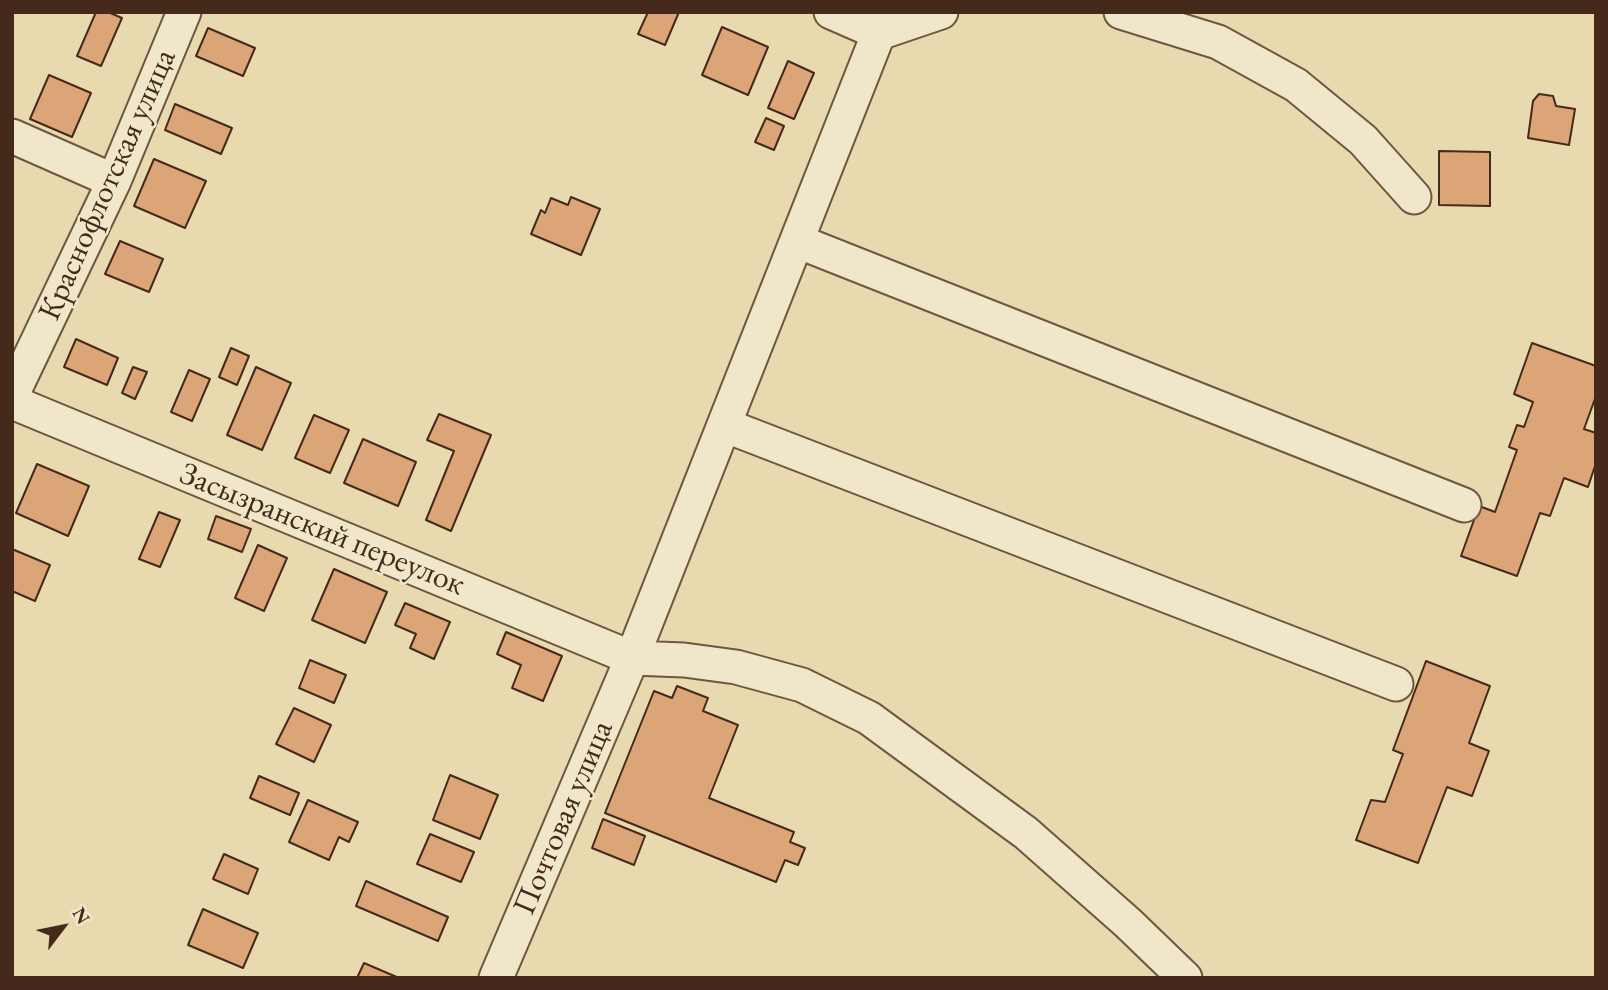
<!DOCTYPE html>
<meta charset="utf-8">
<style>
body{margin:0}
#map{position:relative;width:1608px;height:990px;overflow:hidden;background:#e8d9ae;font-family:"EB Garamond",serif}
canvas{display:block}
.frame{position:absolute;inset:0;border:14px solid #452a1c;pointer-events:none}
.north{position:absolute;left:28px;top:892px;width:70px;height:70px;-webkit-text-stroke:5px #f0e6ca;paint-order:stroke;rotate:58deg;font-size:19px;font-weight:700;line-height:28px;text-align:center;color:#452a1c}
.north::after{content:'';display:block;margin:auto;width:24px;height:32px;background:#452a1c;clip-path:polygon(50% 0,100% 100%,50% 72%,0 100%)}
</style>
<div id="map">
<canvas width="1608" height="990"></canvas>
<div class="frame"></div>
<div class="north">N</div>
</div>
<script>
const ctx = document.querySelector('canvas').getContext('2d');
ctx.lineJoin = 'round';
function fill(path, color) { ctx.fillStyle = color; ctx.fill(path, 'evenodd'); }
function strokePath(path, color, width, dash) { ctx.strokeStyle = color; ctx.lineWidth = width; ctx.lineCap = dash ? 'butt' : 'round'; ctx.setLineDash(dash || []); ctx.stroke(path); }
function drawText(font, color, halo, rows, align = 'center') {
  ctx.font = font + ' "EB Garamond",serif'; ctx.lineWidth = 5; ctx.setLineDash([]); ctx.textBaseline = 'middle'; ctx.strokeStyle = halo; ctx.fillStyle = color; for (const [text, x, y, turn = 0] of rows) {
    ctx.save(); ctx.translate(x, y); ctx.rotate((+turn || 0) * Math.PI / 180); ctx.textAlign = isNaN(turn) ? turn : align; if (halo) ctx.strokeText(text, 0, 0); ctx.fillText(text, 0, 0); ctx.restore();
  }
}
const building = new Path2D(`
 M96,12H108L122,18L101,66L77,56Z
 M648,12H679L665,45L638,34Z
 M722,27L768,47L748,95L702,75Z
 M208,28L255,48L243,76L196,56Z
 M788,61L814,73L794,119L768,108Z
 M49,75L91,93L72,137L30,119Z
 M1539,94L1553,96L1556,106L1575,109L1569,145L1528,138L1533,101Z
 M175,104L232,128L221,154L165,130Z
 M766,118L784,126L774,150L755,142Z
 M1439,151L1490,152V206L1439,205Z
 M154,159L206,181L185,228L134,206Z
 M571,197L600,209L581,255L531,234L541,210L545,213L551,198L568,205Z
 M120,241L163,259L149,292L105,274Z
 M76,339L118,358L107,385L64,367Z
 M1532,343L1596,366V396L1584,429L1596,433V463L1588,487L1564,478L1550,516L1540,513L1517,576L1461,556L1479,506L1495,512L1517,450L1509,447L1517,425L1524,427L1533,402L1514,394Z
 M231,348L249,356L237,385L219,377Z
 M133,367L147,372L135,399L122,393Z
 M256,367L291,383L262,450L227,435Z
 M189,370L210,379L192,421L171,412Z
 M439,414L491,435L451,531L426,520L454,451L427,440Z
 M314,415L349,430L330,473L295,458Z
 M363,439L416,462L398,506L344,483Z
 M37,464L89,486L68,536L16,513Z
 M159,512L180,520L160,567L139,559Z
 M216,516L251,529L242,552L208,539Z
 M258,545L287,558L264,611L235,598Z
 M12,549L50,565L35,601L12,591Z
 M334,569L387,592L365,643L312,620Z
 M405,603L450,622L434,659L410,648L416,634L395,625Z
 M506,632L562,656L543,701L512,688L521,665L497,654Z
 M310,660L346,675L334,703L299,688Z
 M1426,661L1490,686L1469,743L1489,751L1472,796L1447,787L1418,863L1356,840L1371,800L1385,802L1403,754L1393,750Z
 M677,686L708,698L703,711L738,725L709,798L794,832L790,842L805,848L798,865L785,860L776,882L605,813L654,691L672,698Z
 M294,708L331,725L314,762L276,744Z
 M450,775L498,795L480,839L433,820Z
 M259,776L299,793L290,815L250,798Z
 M308,800L358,822L349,842L339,837L329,860L289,842Z
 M603,819L645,836L634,865L592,848Z
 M430,834L474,852L461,882L417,864Z
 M224,854L258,869L248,894L213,879Z
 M366,881L448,917L438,941L356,906Z
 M203,909L258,933L243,968L188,945Z
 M364,963L399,978H357Z`);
fill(building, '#dba577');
strokePath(building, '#452a1c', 2);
const minor = new Path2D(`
 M831,12L879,33L941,12
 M1121,12L1218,42L1296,85L1363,140L1414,197
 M12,136L114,181
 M797,241L1464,505
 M12,395L114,181L184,12
 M12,402L632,658L684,660L736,667L802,685L869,718L1026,833L1128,923L1185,978
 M724,425L1396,684
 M496,978L632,658L887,12`);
strokePath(minor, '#6e5640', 37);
strokePath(minor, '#f0e6ca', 33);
drawText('32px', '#452a1c', '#f0e6ca', [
 ["Краснофлотская улица",108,185,-66],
 ["Засызранский переулок",322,530,22],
 ["Почтовая улица",564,818,-67]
]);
</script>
